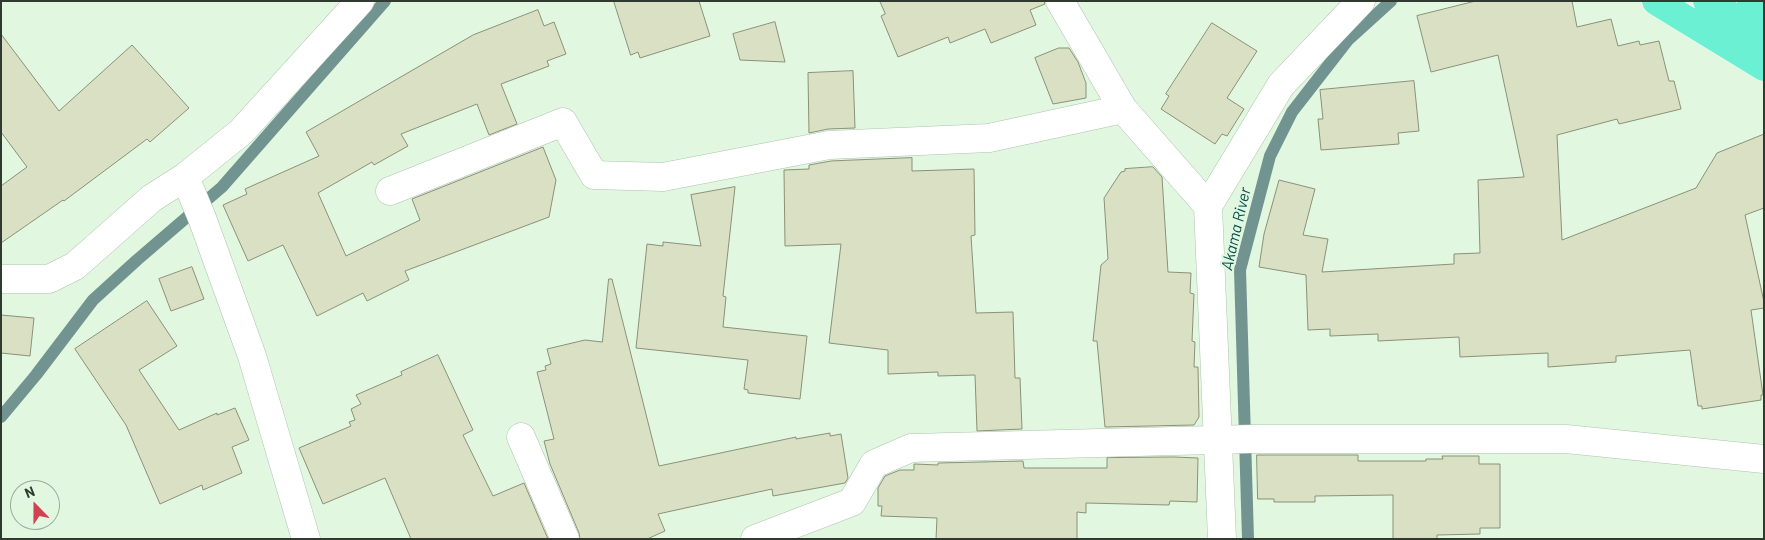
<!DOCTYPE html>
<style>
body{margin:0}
#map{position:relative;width:1765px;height:540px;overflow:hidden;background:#e1f7e0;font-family:Barlow,sans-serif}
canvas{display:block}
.frame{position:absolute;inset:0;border:2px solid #313a31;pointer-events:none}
.north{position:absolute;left:10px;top:480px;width:50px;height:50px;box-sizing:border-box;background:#e1f7e0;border:1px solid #9bab9a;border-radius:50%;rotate:338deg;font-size:14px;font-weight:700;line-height:20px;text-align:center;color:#313a31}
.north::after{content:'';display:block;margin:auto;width:18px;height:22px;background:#d24251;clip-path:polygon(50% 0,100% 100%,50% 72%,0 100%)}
</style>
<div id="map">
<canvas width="1765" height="540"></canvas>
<div class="frame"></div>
<div class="north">N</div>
</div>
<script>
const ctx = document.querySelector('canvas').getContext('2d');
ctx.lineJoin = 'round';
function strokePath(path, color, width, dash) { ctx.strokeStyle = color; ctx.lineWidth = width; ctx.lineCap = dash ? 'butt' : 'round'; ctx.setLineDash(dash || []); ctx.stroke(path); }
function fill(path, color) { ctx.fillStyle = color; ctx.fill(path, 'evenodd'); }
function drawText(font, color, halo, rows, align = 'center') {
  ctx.font = font + ' Barlow,sans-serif'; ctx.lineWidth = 4.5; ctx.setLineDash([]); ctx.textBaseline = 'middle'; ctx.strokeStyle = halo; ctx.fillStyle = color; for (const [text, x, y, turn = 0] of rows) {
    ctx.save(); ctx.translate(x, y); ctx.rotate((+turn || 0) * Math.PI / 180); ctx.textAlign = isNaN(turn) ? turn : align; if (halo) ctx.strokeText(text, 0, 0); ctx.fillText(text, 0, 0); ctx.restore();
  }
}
strokePath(new Path2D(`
 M1,417L36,375L93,300L137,260L222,187L385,1
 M1248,539L1240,270L1270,156L1292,112L1348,40L1391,1`), '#719491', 12);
const building = new Path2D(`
 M614,1H699L710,36L640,58L638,52L631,55Z
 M880,1H1044L1045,4L1030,10L1036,25L991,43L985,29L950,43L948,37L898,57L881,16L885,14Z
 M1476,1H1572L1577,27L1611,19L1618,46L1639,41L1640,45L1659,41L1669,81H1674L1681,109L1619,124L1617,119L1557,135L1562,240L1696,188L1717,153L1764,134V208L1745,215L1764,302V308L1751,310L1763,395H1761V400L1702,409V406H1698L1690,350L1616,356V362L1548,367V353L1460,357L1459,337L1378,341V334L1330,336V329L1308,330L1306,275L1259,267L1264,234L1279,180L1315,189L1303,235L1328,239L1322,272L1454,264V254L1480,253L1478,180L1524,177L1498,55L1431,72L1417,16Z
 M538,10L544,26L554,22L566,54L547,61L549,66L501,84L517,124L489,135L477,104L401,134L408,146L374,165L372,162L318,193L346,256L420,220L412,199L543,147L556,180L549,217L405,271L409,280L367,301L363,293L317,316L283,245L248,261L223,205L247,194L245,189L319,156L306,132L473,35Z
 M775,22L785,62L740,60L733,34Z
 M1212,23L1257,51L1227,98L1244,109L1227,136L1222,134L1215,144L1161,109L1169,96L1166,94Z
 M1,34L59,111L132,45L189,108L150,142L147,139L64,201L63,200L1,243V186L27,167L1,132Z
 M1059,48H1069L1078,62L1086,83V98L1053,104L1035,58Z
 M853,71L855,128L828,129L809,133L808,73Z
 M1414,81L1419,131L1398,133L1399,144L1321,150L1318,119H1323L1320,90Z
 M912,158V171L974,169L975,235L971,236L976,313L1013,312L1015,378H1020L1022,429L977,431L975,375L938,376V372L888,374V350L829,343L841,244L785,246L784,170L809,169V165L831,161Z
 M1153,167L1162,177L1168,272L1191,273L1190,293L1194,294L1192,341L1195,342L1194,367H1198L1199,417L1194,425L1105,427L1097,341H1093L1101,265L1108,259L1104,198L1121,172L1125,171V169Z
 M735,187L723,296L726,297L723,327L807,336L800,399L748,393V390L744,389L748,360L636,348L647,244L663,246V242L701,246L691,195Z
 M192,267L204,299L171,311L159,279Z
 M609,279H612L659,466L796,437V439L830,433V436L841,434L848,478L845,483L773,496L772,489L658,514L665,531L647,539H580L579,533L550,464L544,441L554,439L537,372L546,370L545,366L551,364L547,349L585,340L602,342Z
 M147,301L177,346L139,370L179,430L217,413V415L235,408L249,440L232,447L242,473L203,490L202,485L160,504L126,425L75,349Z
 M1,315L34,318L30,356L1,353Z
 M438,355L473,430L463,435L493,496L524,483L548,539H411L385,478L323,504L299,448L351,426L349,422L355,420L351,409L361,404L356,395L402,375L401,372Z
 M1257,455H1358V461H1426V459H1443L1442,456H1479V464H1500V528H1480V534L1437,535V539H1393V495L1315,496V502H1274V499H1258Z
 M1174,457L1198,458L1197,502L1170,501L1169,505L1086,503V513L1077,512V539H936L937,518L881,516L882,506H878V488L885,476L900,470H914V464L938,465V463L1023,461L1024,468H1107V458Z`);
fill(building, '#d9e0c4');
strokePath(building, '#8a9177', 1);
const minor = new Path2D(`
 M1060,1L1123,109L1208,206L1222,539
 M185,177L202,218L252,356L306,539
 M390,191L563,122L594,175L663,177L829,145L989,138L1123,109
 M1208,206L1281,85L1361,1
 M1,279H49L75,266L152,198L185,177L241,132L360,1
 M521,437L565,539
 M755,539L852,502L874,464L911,448L1250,439H1566L1764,459`);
const major = new Path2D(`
 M1656,1L1764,67
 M1707,1L1764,36
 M1751,1L1764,9`);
strokePath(minor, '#adc3ad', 29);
strokePath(major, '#fff', 29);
strokePath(minor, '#fff', 28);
strokePath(major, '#6bf0d3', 28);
drawText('italic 16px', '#074f4f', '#e1f7e0', [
 ["Akama River",1236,229,-77]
]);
</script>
